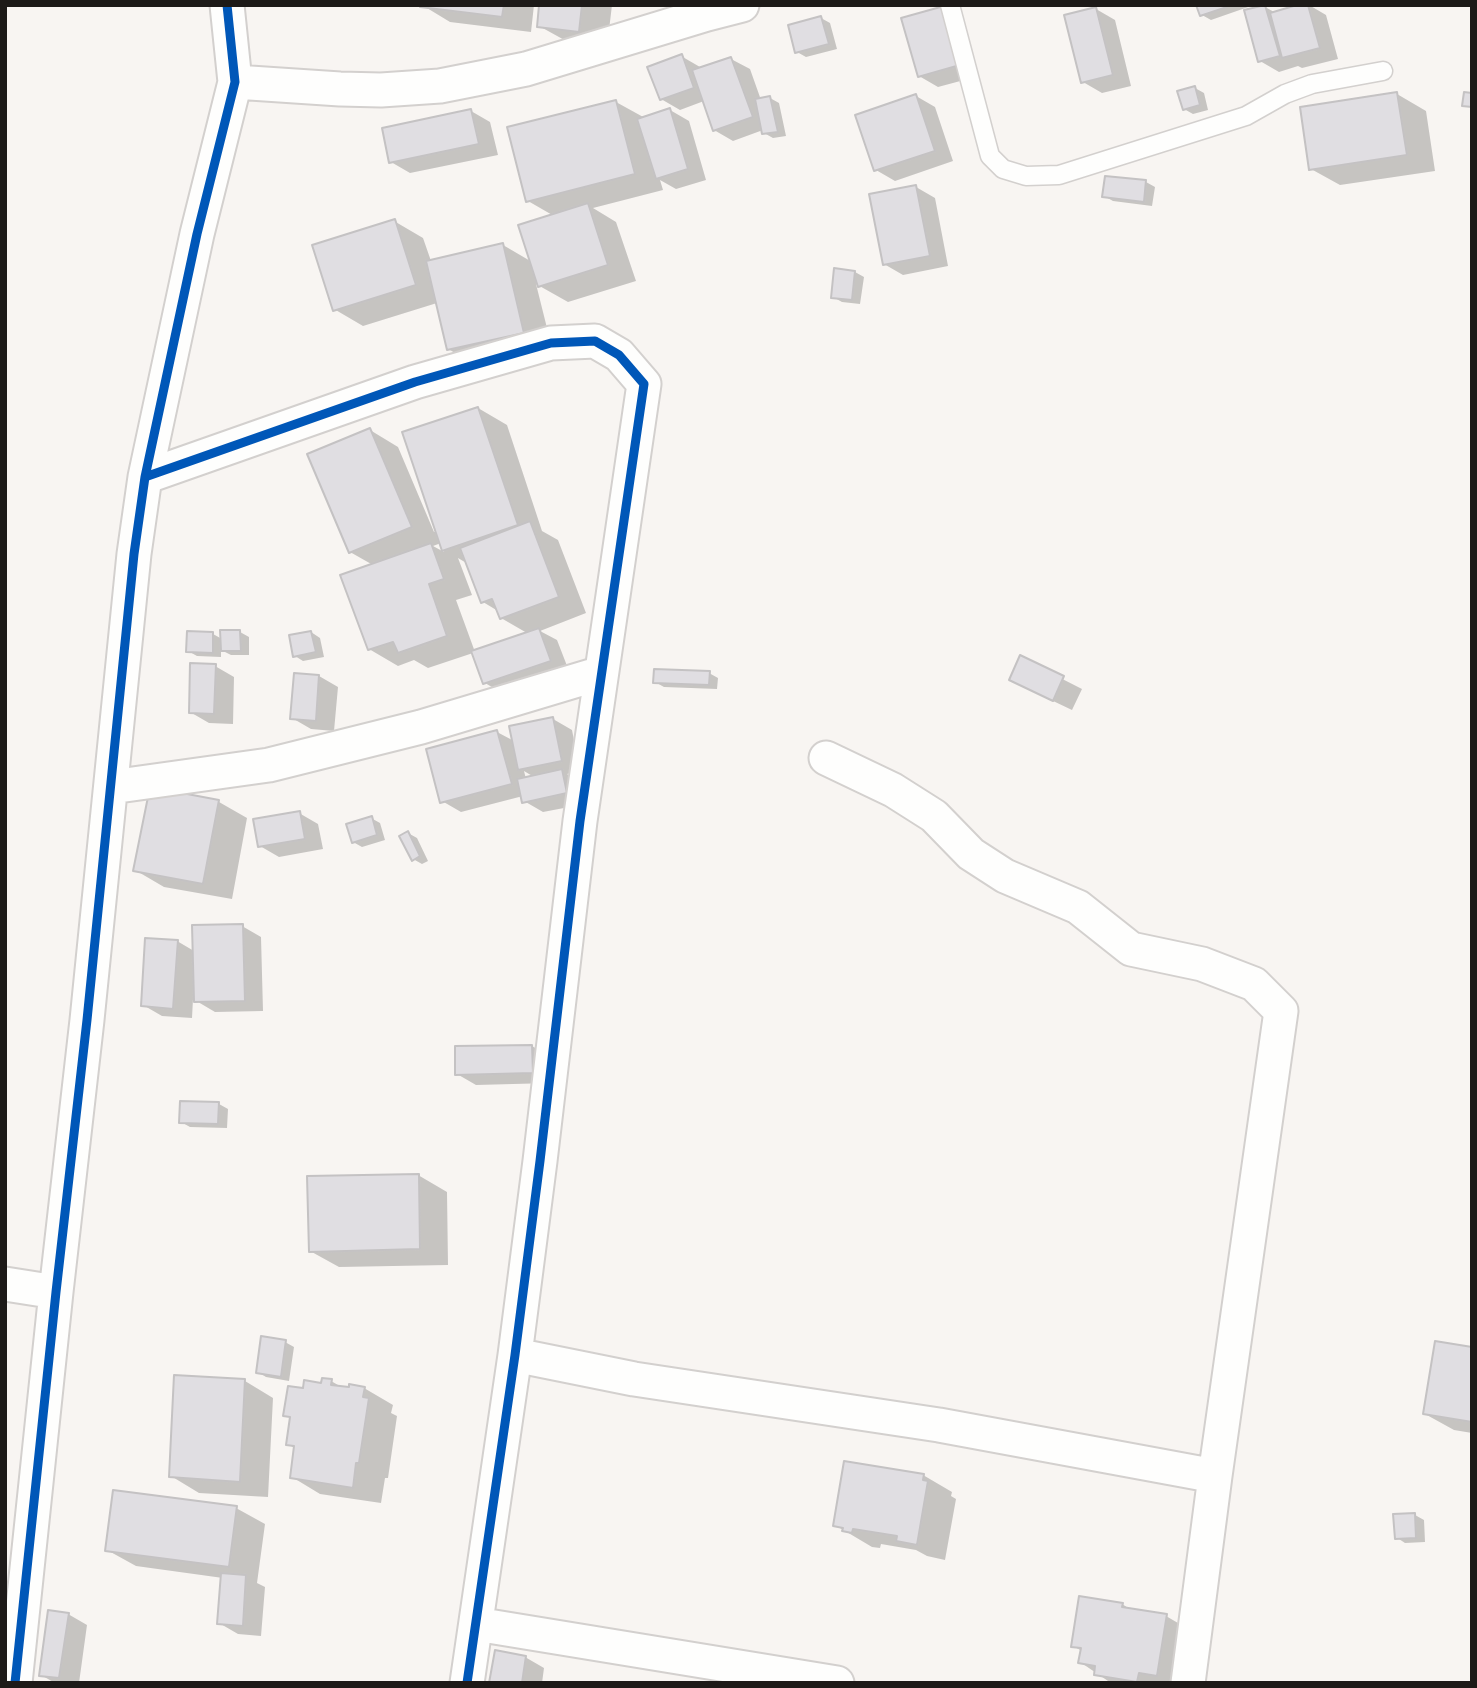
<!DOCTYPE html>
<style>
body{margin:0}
#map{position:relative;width:1477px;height:1688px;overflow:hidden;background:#f8f5f2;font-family:"Source Sans 3",sans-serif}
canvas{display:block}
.frame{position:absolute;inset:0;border:7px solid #1d1a18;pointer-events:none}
</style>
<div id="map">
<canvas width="1477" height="1688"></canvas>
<div class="frame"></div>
</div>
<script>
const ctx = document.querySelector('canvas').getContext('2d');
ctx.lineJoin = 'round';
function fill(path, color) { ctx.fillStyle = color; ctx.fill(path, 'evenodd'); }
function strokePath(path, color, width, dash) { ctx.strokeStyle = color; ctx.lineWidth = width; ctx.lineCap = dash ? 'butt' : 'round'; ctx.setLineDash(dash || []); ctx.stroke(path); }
fill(new Path2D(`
 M422,5H534L531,32L450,22Z
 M541,5H612L607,47L568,42L539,26Z
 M1198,5H1254L1211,20L1202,15Z
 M1304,5H1309L1326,15L1338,59L1302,68L1298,66L1279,72L1260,61L1265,7L1276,13Z
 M1096,9L1115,20L1131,86L1102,93L1083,82Z
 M821,18L830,23L837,49L806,57L797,52Z
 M962,19L979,76L938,87L919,76Z
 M681,56L700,67L731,59L750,69L761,100L770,98L779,103L786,136L773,138L764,133L763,130L733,141L714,130L704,101L680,110L661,99Z
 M1195,88L1204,93L1208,110L1193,114L1184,109Z
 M1397,94L1426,111L1435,171L1340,185L1311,169Z
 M916,96L935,107L953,161L895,181L876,170Z
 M616,102L645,118L670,110L689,121L706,180L676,189L660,180L663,190L593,208L616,222L636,281L568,302L536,284L552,348L477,365L448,349L437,303L363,326L334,309L394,221L423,238L431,261L503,245L532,262L554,216L528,201Z
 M471,111L490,122L498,155L410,173L391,162Z
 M1146,182L1155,187L1152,206L1113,201L1104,196Z
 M916,187L935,198L948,266L903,275L884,264Z
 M855,272L864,277L860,304L842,302L833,297Z
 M478,408L507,425L542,531L558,540L586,613L540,631L557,640L569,671L504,694L485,683L473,653L428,668L414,660L398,666L369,649L373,565L350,552L370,430L398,447L434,532L437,531ZM441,543L444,552L433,546ZM458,558L468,564L483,602L498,611L501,618L527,633L475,652L456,600L472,595Z
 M240,632L249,637V655H231L221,650V657L197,656L188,651L213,634L222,639Z
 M311,632L320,638L324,657L303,661L295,656Z
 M1021,658L1082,689L1072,710L1030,690Z
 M215,666L234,677L233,724L209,723L190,712Z
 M709,673L718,678L717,689L664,687L655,682Z
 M319,676L338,687L334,731L311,729L292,718Z
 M553,719L572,730L580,771L567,774L580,782L585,804L543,812L524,801L523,796L461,812L442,801L497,732L514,741ZM524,771L534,777L526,779Z
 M219,802L247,818L232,899L164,887L135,870Z
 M299,813L318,824L323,849L279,857L260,846Z
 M371,818L380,823L385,840L362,847L353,842Z
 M408,833L417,838L428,861L422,864L413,859Z
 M242,926L261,937L263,1011L215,1012L193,999L192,1018L162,1016L143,1005L177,941L194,951Z
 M532,1046L550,1057L551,1083L476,1085L457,1074Z
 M219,1104L228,1109L227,1128L190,1127L181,1122Z
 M418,1175L447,1192L448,1265L339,1267L310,1251Z
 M285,1342L294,1347L289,1381L266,1377L258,1372Z
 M1472,1349V1433L1454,1430L1425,1414Z
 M245,1381L273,1398L268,1497L199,1493L171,1476Z
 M331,1381L345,1389L364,1388L393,1405L391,1413L397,1416L388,1478H385L381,1503L320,1494L292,1477L296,1449L288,1444L292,1419L285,1415L304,1390Z
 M923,1475L952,1492L951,1496L956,1499L945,1560L927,1556L916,1550L881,1544L880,1548L872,1547L835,1525Z
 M236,1508L265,1524L257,1583L265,1587L261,1636L238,1634L219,1623L223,1578L136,1566L107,1550Z
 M1415,1515L1424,1520L1425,1542L1405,1543L1396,1537Z
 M1122,1604L1133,1611L1166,1616L1195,1633L1186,1683H1111L1080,1662L1082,1651L1073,1646Z
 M68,1614L87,1625L79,1683H55L41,1675Z
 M525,1657L544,1668L542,1683H491Z`), '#0003');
const building = new Path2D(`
 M420,5H504L502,17L420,7Z
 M539,5H582L579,32L537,27Z
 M1196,5H1227V7L1200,16Z
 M1265,5L1280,56L1258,62L1244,10Z
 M1297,5H1308L1320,48L1282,58L1270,13Z
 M944,6L960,65L918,77L901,18Z
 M1096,7L1113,75L1081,83L1064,15Z
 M821,16L829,44L795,53L788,25Z
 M682,54L694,88L660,100L647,67Z
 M731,57L753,117L713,131L692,70Z
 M1195,86L1200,105L1183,110L1177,91Z
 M1397,92L1407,155L1309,170L1300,107Z
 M1464,92L1472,93V107L1462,106Z
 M916,94L935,151L874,171L855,115Z
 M770,96L778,132L762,134L755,99Z
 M616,100L635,174L526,202L507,127Z
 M670,108L688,169L656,179L637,119Z
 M471,109L479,144L389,163L382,128Z
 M1105,176L1146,180L1144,202L1102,197Z
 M916,185L930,256L883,265L869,194Z
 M588,203L608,265L538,287L518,225Z
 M395,219L416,285L333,311L312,245Z
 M503,243L524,333L447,350L426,261Z
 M834,268L855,271L852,300L831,298Z
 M478,407L518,525L442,551L402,432Z
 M370,428L412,527L349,553L307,454Z
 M530,521L559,597L500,619L492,599L481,603L460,548Z
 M431,543L444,579L429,584L447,636L398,653L393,642L368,650L340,575Z
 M539,628L551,661L483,684L471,651Z
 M220,630H240L241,651H221Z
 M187,631L213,632V653L186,652Z
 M311,631L316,652L293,657L289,635Z
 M1020,655L1064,676L1053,701L1009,680Z
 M190,663L216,664L214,714L189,713Z
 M654,669L710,671L709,685L653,683Z
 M294,673L319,675L316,721L290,719Z
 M553,717L562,761L518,770L509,726Z
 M497,730L512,784L440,803L426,749Z
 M562,769L567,793L522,803L517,779Z
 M150,787L219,800L203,884L133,871Z
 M300,811L305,839L258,847L253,819Z
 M372,816L377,835L352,843L346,824Z
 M408,831L420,856L412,861L399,836Z
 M243,924L245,1001L194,1002L192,925Z
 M145,938L178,940L173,1009L141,1006Z
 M532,1045L533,1073L455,1075V1046Z
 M180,1101L219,1102L218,1124L179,1123Z
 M419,1174L420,1249L309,1252L307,1176Z
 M261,1336L286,1340L281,1377L256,1373Z
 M1435,1341L1472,1347V1422L1423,1414Z
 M174,1375L245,1379L240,1482L169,1477Z
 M322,1378L332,1379L331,1385L349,1387V1384L365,1387L363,1397L369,1398L359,1463H356L353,1488L290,1478L294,1446L286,1445L290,1417L283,1416L288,1386L303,1388L304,1380L321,1383Z
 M844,1461L924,1474L923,1480L928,1481L917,1545L896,1541L897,1536L853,1529L852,1533L842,1531L843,1528L833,1526Z
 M113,1490L237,1506L229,1567L105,1551Z
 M1415,1513L1416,1538L1395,1539L1393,1514Z
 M221,1573L246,1575L243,1626L217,1624Z
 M1079,1596L1123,1603L1122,1607L1167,1614L1157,1676L1139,1673L1137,1682L1094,1675L1095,1666L1078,1663L1081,1648L1071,1647Z
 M48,1610L69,1613L59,1678L39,1676Z
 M495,1650L526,1656L522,1683H489Z`);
fill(building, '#e0dee2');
strokePath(building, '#c4c2c3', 2);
const lane = new Path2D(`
 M950,5L990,156L1003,169L1026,176L1059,175L1246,116L1285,94L1312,84L1383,71`);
const street = new Path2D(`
 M235,82L340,89L381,90L440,86L526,69L707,14L742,5
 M145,477L415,382L551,343L595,341L619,355L644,384L580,821L540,1161L515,1355L467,1683
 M826,758L893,790L934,816L971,854L1005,876L1078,907L1131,949L1202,964L1254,984L1281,1011L1215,1476L1188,1683
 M111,787L269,765L421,727L601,673
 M5,1284L56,1292
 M515,1355L634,1379L939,1425L1215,1476
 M476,1624L837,1683
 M15,1683L56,1292L87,1020L134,554L145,477L197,234L235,82L227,5`);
strokePath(lane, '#d3d0ce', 21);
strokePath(street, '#d3d0ce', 37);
strokePath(lane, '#fefefd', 18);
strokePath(street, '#fefefd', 33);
strokePath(new Path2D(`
 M145,477L415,382L551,343L595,341L619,355L644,384L580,821L540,1161L515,1355L467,1683
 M15,1683L56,1292L87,1020L134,554L145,477L197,234L235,82L227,5`), '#0057b8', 9);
</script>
